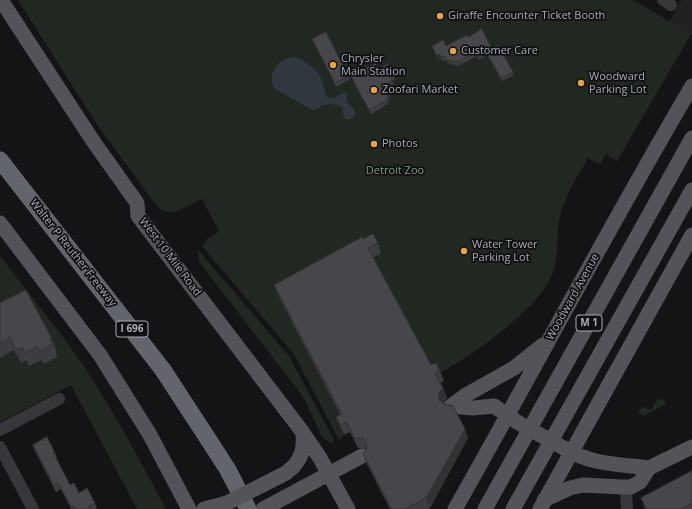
<!DOCTYPE html>
<style>
body{margin:0}
canvas{display:block;background:#141416}
</style>
<canvas width="692" height="509"></canvas>
<script>
const ctx = document.querySelector('canvas').getContext('2d');
ctx.lineJoin = 'round';
function fill(path, color) { ctx.fillStyle = color; ctx.fill(path, 'evenodd'); }
function strokePath(path, color, width, dash) { ctx.strokeStyle = color; ctx.lineWidth = width; ctx.lineCap = dash ? 'butt' : 'round'; ctx.setLineDash(dash || []); ctx.stroke(path); }
function drawText(font, color, halo, rows, align = 'center') {
  ctx.font = font + ' "Open Sans",sans-serif'; ctx.lineWidth = 3.5; ctx.setLineDash([]); ctx.textBaseline = 'middle'; ctx.strokeStyle = halo; ctx.fillStyle = color; for (const [text, x, y, turn = 0] of rows) {
    ctx.save(); ctx.translate(x, y); ctx.rotate((+turn || 0) * Math.PI / 180); ctx.textAlign = isNaN(turn) ? turn : align; if (halo) ctx.strokeText(text, 0, 0); ctx.fillText(text, 0, 0); ctx.restore();
  }
}
fill(new Path2D(`
 M681,0H692V36L669,22Z`), '#202123');
fill(new Path2D(`
 M18,0H633L691,34L617,161L606,154L600,164L588,158C577,177 563,198 559,221C556,240 559,259 551,277C543,294 530,307 516,319C465,365 400,394 340,426L344,435L339,440L294,354L203,247L206,240L219,231L202,199C185,206 172,221 156,205L98,126Z
 M198,250L289,356L334,440L332,441L333,444L322,437L307,404L298,390L203,267L199,261Z
 M0,256C30,296 64,335 91,377C118,420 142,464 166,509H137L71,385L0,422Z
 M658,398L666,402V404L644,416L639,413V410L643,407L651,410Z`), '#212821');
fill(new Path2D(`
 M295,57C306,61 317,69 322,80C324,85 324,91 326,96C334,101 338,96 344,92L347,94V102C351,107 355,107 355,115L350,119L347,120C341,117 344,112 342,107C338,104 326,103 321,106C318,109 317,110 312,110L274,88C267,72 279,58 295,57Z`), '#2f383e');
strokePath(new Path2D(`
 M663,0L671,5
 M0,430L59,399
 M0,447L33,509
 M626,488L627,509`), '#36373b', 12);
strokePath(new Path2D(`
 M1,0L93,141L137,203L138,216L301,430L320,458L348,509
 M0,223L100,355L150,435L189,509
 M451,406L466,395L514,368L543,345
 M451,406L473,408L494,406L516,421
 M564,448C592,465 618,464 649,468
 M293,467C303,456 304,447 303,433
 M544,500L570,488L583,485L621,487H631L640,482L649,468L692,447
 M204,509L220,505
 M263,509L362,456
 M455,509C535,368 610,225 692,86
 M485,509L692,138
 M513,509L692,190
 M540,509L692,235`), '#525459', 15);
strokePath(new Path2D(`
 M0,160L163,370L210,442L228,470L248,509`), '#62656b', 17);
strokePath(new Path2D(`
 M517,422L562,447
 M220,505L229,502L286,473L293,467`), '#525459', 15);
fill(new Path2D(`
 M468,37L492,49L513,72L514,75L502,81L487,55L479,60L477,56L458,66L448,63L446,60L443,61L441,58L438,60L432,46H446Z
 M312,39L348,76L350,79L336,87Z
 M379,69L394,76L395,80L392,81L394,84L391,86L392,90L388,104L371,114L351,76Z
 M363,239L378,243L381,253L373,258L431,365L440,371L444,381L440,383L443,388L447,398L443,403L468,438L430,508L428,509H390L367,464L363,454L366,451L367,449L358,448L350,432L344,435L336,417L340,414L278,295L274,285Z
 M0,303L52,339L57,352H56L57,357L44,364L41,360L29,366L26,360L21,363L14,350L0,358Z
 M33,445L54,451L57,457L56,458L70,485L79,493L95,503L97,509H71L61,489L56,492L35,451Z
 M692,471V509H645L641,498Z`), '#3c3d40');
fill(new Path2D(`
 M440,54L441,58L438,60L437,56Z
 M391,86L392,90L388,104L386,101Z
 M443,388L447,398L443,403L439,400V393Z
 M465,429L468,438L430,508L426,498Z`), '#313234');
const building = new Path2D(`
 M482,29L492,49L478,56L476,52L457,62L447,60L445,56L442,57L440,54L437,56L432,46L443,40L446,46L467,35L468,37Z
 M326,32L348,76L335,83L312,39Z
 M498,45L513,72L501,78L486,52Z
 M376,63L379,69L387,64L394,76L391,78L392,81L389,82L391,86L386,101L369,110L351,76Z
 M373,234L378,243L368,248L431,365L436,363L440,371L435,374L443,388L439,393V400L444,404L453,406L465,429L426,498L405,509H392L363,454L366,451L367,447L366,442L363,438H355L346,422L341,425L336,417L342,414L274,285L362,237L363,239Z
 M26,290L52,339L50,340L53,344L39,351L37,347L25,353L22,347L16,350L10,337L0,343V303Z
 M47,437L54,451L53,452L70,485L74,483L79,493L87,488L95,503L89,506L90,509H75L74,506L72,507L58,483L54,485L33,445Z
 M692,471V503L683,508L684,509H647L641,498Z`);
fill(building, '#46474b');
strokePath(building, '#313234', 1);
for (const [x, y, r, color] of [
 [440,16,4,"#e4a33e"],
 [453,51,4,"#e4a33e"],
 [333,65,4,"#e4a33e"],
 [581,83,4,"#e4a33e"],
 [374,90,4,"#e4a33e"],
 [374,144,4,"#e4a33e"],
 [464,251,4,"#e4a33e"]
]) { const dot = new Path2D(); dot.arc(x, y, r, 0, 2 * Math.PI); ctx.fillStyle = color; ctx.fill(dot); strokePath(dot, '#0f0f11', 1.5); }
for (const [x, y, w] of [
 [589,323,26],
 [132,329,32]
]) { const box = new Path2D(); box.roundRect(x - w / 2, y - 8, w, 16, 3); ctx.fillStyle = '#0f0f11'; ctx.fill(box); strokePath(box, '#a7acb5', 1); }
drawText('bold 10px', '#a7acb5', null, [
 ["M 1",589,323],
 ["I 696",132,329]
]);
drawText('11px', '#a7acb5', '#0f0f11', [
 ["Giraffe Encounter Ticket Booth",448,16],
 ["Customer Care",461,51],
 ["Chrysler",341,59],
 ["Main Station",341,72],
 ["Woodward",589,77],
 ["Parking Lot",589,90],
 ["Zoofari Market",382,90],
 ["Photos",382,144],
 ["Water Tower",472,245],
 ["Parking Lot",472,258]
], 'left');
drawText('11px', '#7f9f80', '#0f0f11', [
 ["Detroit Zoo",395,171]
]);
drawText('11px', '#a7acb5', '#0f0f11', [
 ["Walter P Reuther Freeway",73,253,52],
 ["West 10 Mile Road",170,257,53],
 ["Woodward Avenue",573,297,-61]
]);
</script>
